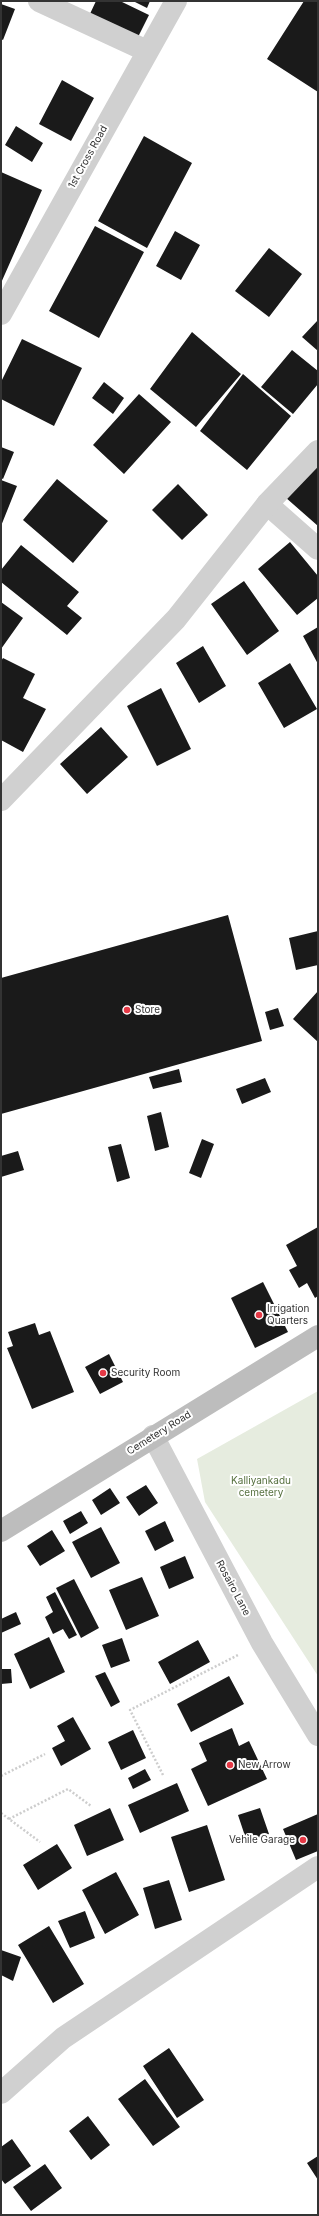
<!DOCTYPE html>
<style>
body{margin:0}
#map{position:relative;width:319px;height:2216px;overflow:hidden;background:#fff;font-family:Inter,sans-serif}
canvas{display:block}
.frame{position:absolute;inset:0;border:2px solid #333;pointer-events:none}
</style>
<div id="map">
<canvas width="319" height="2216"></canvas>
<div class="frame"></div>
</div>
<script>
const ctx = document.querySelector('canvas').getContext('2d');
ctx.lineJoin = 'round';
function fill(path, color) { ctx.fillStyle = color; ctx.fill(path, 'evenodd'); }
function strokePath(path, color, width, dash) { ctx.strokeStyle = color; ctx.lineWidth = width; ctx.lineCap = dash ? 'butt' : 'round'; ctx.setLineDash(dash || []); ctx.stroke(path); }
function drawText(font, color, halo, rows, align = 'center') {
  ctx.font = font + ' Inter,sans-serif'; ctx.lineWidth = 4; ctx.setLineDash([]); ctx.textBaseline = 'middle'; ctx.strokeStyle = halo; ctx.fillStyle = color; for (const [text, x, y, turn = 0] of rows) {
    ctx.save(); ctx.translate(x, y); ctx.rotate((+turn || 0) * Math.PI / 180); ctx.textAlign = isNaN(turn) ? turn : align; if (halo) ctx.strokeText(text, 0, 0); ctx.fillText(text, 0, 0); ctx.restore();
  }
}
fill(new Path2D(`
 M318,1391V1676L205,1502L197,1459Z`), '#e6ecdf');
fill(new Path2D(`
 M96,1H120L149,15L137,39L89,16Z
 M133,1H150L147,8Z
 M304,1H318V92L267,59Z
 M1,4L15,9L3,40L1,39Z
 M62,80L94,98L71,141L39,124Z
 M16,126L43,143L32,162L5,145Z
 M144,136L192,163L147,248L98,221Z
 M1,172L42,190L1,283Z
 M95,226L144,252L99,338L49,311Z
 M175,231L200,245L181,280L156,266Z
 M269,248L302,274L269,317L235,291Z
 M318,320V351L302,337Z
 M192,332L241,374L196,427L150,389Z
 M22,339L82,368L54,426L1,399V382Z
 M292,350L318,371V384L293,414L261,387Z
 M243,374L291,416L247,470L200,431Z
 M104,382L124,398L113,414L92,398Z
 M139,394L171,422L124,474L93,445Z
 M1,447L14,452L3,479L1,478Z
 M318,460V526L285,497Z
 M57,479L108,521L73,563L23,520Z
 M1,480L17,486L1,526Z
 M178,484L208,515L182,540L152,510Z
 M290,542L318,576V598L297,615L258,569Z
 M21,545L79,592L67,606L82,618L67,635L1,582V570Z
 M244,581L279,631L247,655L211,604Z
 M1,602L23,618L1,649Z
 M318,627V664L303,636Z
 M203,646L226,686L199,703L176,663Z
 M3,658L35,674L23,698L46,709L23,752L1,740V661Z
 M290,663L317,709L284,728L258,683Z
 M161,688L191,749L157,766L127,706Z
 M101,727L128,757L87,794L60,764Z
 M228,915L262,1041L1,1114V978Z
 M318,931V965L296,970L289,938Z
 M318,991V1042L293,1019Z
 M278,1008L284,1026L270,1030L265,1012Z
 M179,1069L182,1082L153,1089L149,1077Z
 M265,1078L271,1092L242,1104L236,1089Z
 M161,1112L169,1147L155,1151L147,1116Z
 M202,1139L214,1144L201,1178L189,1173Z
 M121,1144L130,1178L117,1182L108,1147Z
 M18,1151L24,1170L1,1177V1156Z
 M318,1227V1296L315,1298L307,1283L299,1288L289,1270L297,1266L286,1245Z
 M263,1282L288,1332L255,1348L231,1298Z
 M35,1323L39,1335L50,1331L74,1392L32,1409L7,1348L13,1346L8,1332Z
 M109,1354L123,1382L100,1394L85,1367Z
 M146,1485L158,1503L139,1516L126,1497Z
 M110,1488L120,1503L101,1515L92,1500Z
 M81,1511L88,1523L70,1534L63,1521Z
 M165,1521L174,1541L155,1551L145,1531Z
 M101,1527L120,1563L91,1578L72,1542Z
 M52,1530L65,1551L40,1566L27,1546Z
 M185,1556L194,1578L169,1589L160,1567Z
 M142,1577L159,1616L126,1630L109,1590Z
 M74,1579L99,1628L81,1638L56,1588Z
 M55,1592L77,1635L69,1639L63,1629L53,1634L45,1617L53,1612L46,1597Z
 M16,1612L21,1624L1,1633V1619Z
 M49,1637L65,1672L30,1689L14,1654Z
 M122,1638L130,1661L111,1668L102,1645Z
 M198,1640L210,1662L170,1684L158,1662Z
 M1,1669H11L12,1683L1,1684Z
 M105,1672L120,1702L111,1707L95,1676Z
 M229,1676L244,1704L191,1732L177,1704Z
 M73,1717L91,1749L61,1766L52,1748L65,1741L57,1726Z
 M232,1728L239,1746L249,1741L267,1779L208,1806L191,1769L207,1761L199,1743Z
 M133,1730L146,1758L121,1770L108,1742Z
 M145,1769L151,1780L133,1789L128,1778Z
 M177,1783L189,1811L140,1833L128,1805Z
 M110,1808L124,1840L87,1856L74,1825Z
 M260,1808L269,1834L247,1842L238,1815Z
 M318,1814V1851L296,1860L283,1829Z
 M207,1825L225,1880L189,1892L171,1837Z
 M57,1844L72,1868L38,1890L23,1865Z
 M116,1872L139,1915L105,1934L82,1890Z
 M169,1880L182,1920L155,1929L143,1888Z
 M85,1911L95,1938L70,1948L58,1921Z
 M49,1926L84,1984L53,2003L18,1945Z
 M1,1950L21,1957L13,1981L1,1975Z
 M169,2048L204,2100L177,2118L143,2066Z
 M145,2079L180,2127L153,2146L118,2099Z
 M88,2116L110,2145L91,2160L69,2131Z
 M12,2139L31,2166L5,2184L1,2179V2147Z
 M318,2156V2180L307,2163Z
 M45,2164L62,2188L31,2211L13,2187Z`), '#1a1a1a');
strokePath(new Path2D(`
 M163,1775L130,1710L238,1655
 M1,1776L45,1754
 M1,1813L40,1842
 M9,1819L68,1789L91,1806`), '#cdcdcd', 2.5, [2, 2]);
strokePath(new Path2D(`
 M267,504L318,549`), '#d0d0d0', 22);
strokePath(new Path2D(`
 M39,1L147,51
 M1,314L176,1
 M1,800L176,619L267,504L318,451
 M153,1436L262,1643L318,1735
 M1,2093L63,2038L318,1867`), '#d0d0d0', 22);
strokePath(new Path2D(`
 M1,1531L318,1336`), '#bdbdbd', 22);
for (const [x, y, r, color] of [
 [127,1010,4,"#e63946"],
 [259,1315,4,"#e63946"],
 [103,1373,4,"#e63946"],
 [230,1765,4,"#e63946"],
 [303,1840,4,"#e63946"]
]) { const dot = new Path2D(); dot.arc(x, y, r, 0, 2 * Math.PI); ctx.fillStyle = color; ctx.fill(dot); strokePath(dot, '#fff', 1.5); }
drawText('10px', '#333', '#fff', [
 ["1st Cross Road",88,157,-61],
 ["Cemetery Road",159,1433,-32],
 ["Rosairo Lane",233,1588,62]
]);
drawText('10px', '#333', '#fff', [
 ["Store",135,1010],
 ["Irrigation",267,1309],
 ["Quarters",267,1321],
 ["Security Room",111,1373],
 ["New Arrow",238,1765],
 ["Vehile Garage",295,1840,"right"]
], 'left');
drawText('10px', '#56703f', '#fff', [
 ["Kalliyankadu",261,1481],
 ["cemetery",261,1493]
]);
</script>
